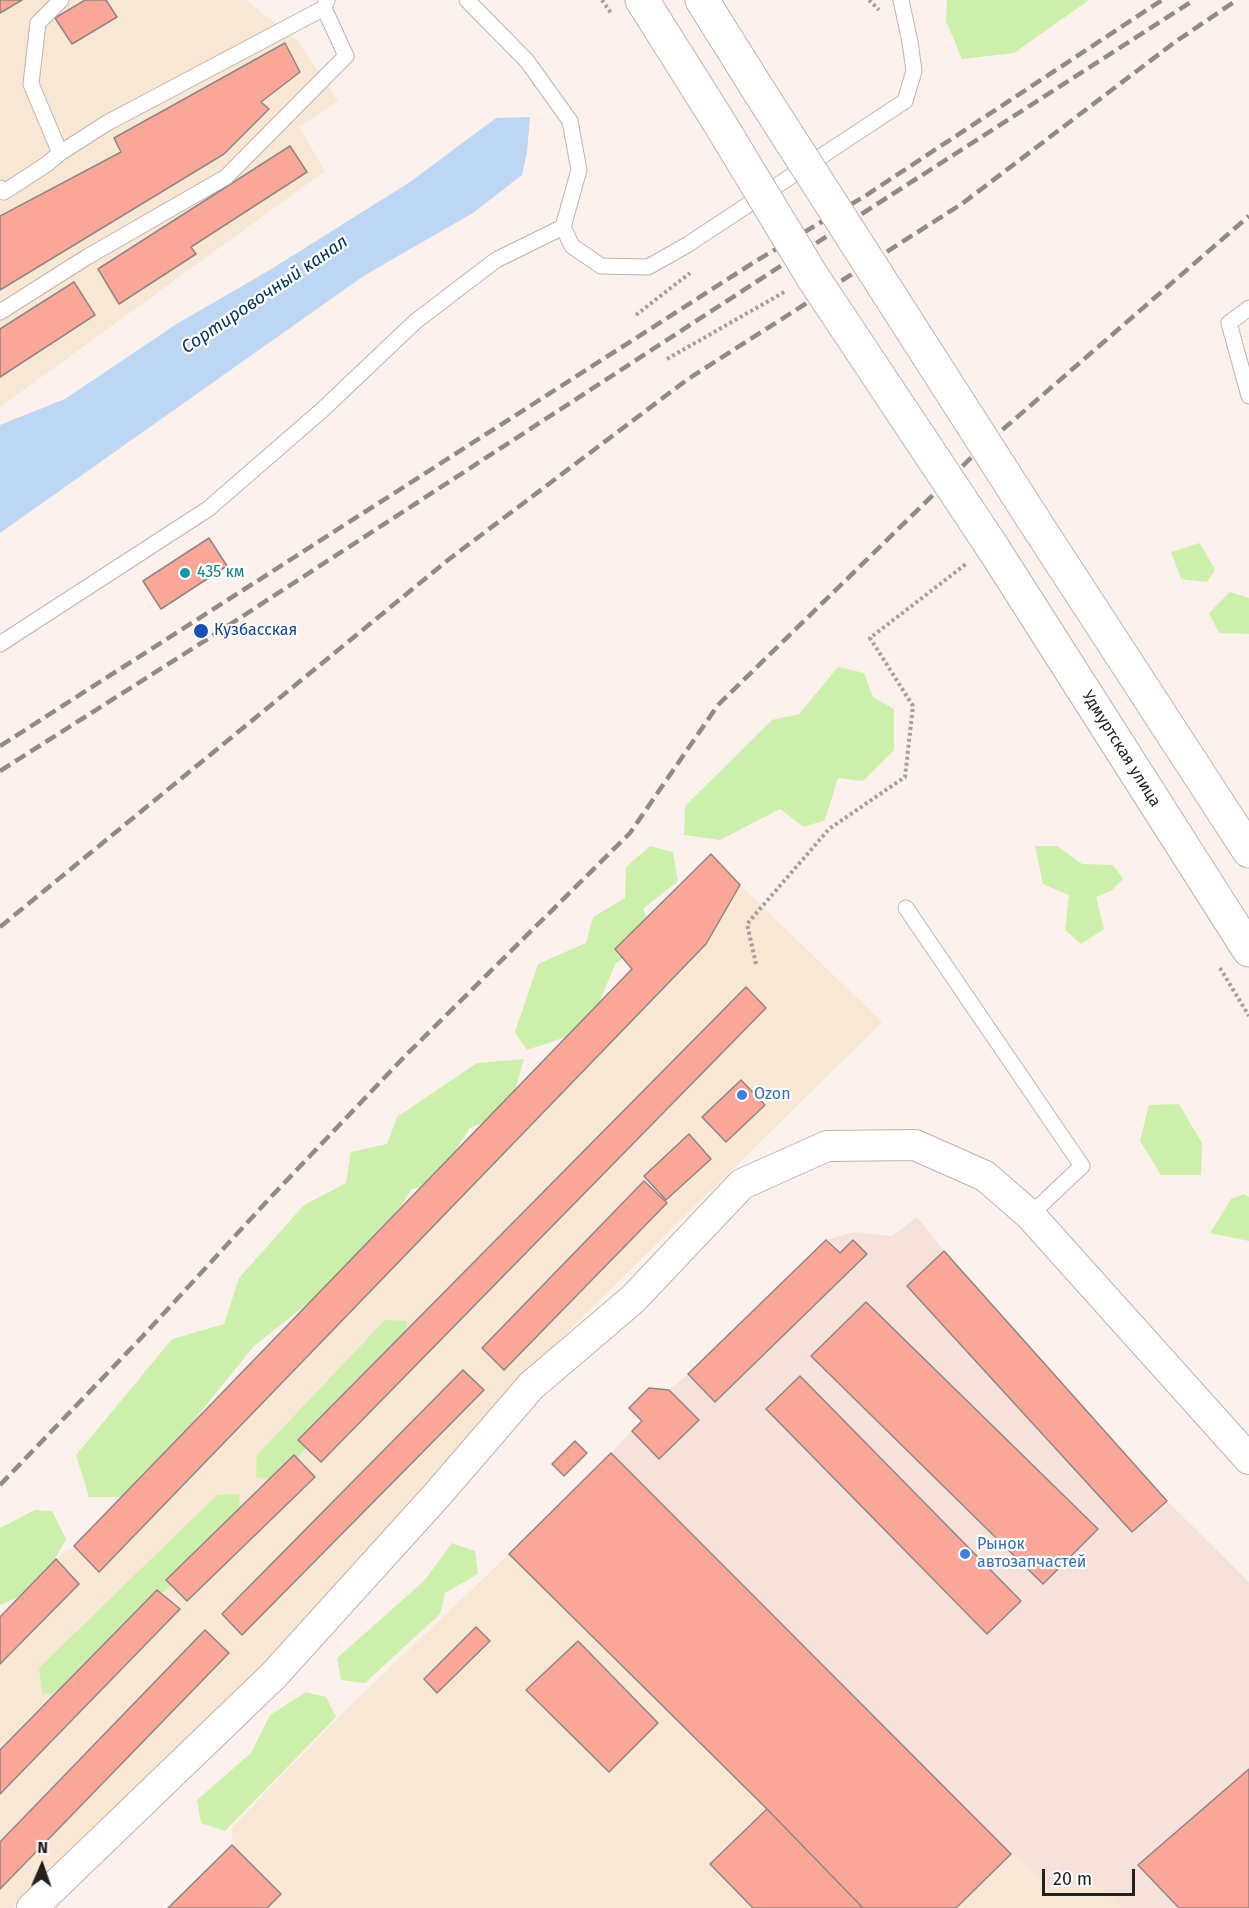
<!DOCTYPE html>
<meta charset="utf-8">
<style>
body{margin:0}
#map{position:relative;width:1249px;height:1908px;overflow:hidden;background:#fdf1ed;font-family:"Fira Sans",sans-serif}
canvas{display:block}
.north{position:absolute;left:12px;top:1836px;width:60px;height:60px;-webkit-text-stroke:4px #fff;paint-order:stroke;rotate:2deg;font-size:16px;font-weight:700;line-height:24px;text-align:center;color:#24201e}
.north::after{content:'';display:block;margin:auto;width:21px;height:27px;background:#24201e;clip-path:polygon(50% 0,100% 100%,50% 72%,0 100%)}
.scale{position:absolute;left:1042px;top:1869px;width:93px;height:27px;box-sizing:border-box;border:3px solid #24201e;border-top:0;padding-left:8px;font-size:18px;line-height:21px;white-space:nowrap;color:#24201e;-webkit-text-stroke:4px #fff;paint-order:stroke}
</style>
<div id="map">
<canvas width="1249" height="1908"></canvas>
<div class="north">N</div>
<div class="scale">20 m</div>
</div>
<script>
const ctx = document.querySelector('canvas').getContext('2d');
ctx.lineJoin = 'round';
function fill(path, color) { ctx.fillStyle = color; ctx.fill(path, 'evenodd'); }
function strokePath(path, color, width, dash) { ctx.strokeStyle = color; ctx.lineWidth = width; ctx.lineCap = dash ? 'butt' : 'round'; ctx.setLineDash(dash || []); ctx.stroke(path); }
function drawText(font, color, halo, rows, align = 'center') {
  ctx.font = font + ' "Fira Sans",sans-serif'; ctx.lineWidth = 4.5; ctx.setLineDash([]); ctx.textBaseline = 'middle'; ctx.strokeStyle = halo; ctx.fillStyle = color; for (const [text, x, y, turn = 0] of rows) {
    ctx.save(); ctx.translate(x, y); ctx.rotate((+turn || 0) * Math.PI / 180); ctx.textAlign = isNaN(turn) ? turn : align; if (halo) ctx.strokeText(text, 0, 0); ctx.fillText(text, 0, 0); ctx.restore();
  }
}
fill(new Path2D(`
 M917,1217L944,1251L1167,1501L1249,1582V1908H1120L1097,1885L1050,1888L1011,1854L611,1453L641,1421L629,1408L649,1388L669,1390L688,1374L826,1240L854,1232L892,1236Z`), '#f6e2db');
fill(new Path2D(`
 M0,0H246L297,40L338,101L299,127L325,171L0,407Z
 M711,854L740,885L882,1022L528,1371L307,1624L12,1908H0V1617L56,1559L74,1546L632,969L615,949Z
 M611,1453L1011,1854L1050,1888L1097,1885L1120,1908H168L232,1845V1827L354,1702L509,1554Z`), '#f8e7d5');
fill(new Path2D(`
 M947,0H1089L1014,53L962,59L946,21Z
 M1200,543L1215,570L1207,582L1181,579L1171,552Z
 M1230,592L1249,598V634L1219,633L1209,613Z
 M838,667L864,673L873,697L894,709V750L863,781L838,778L825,820L804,827L780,809L720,840L684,835L685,806L772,720L799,714Z
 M650,846L673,852L678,881L643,909L655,937L616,963L587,1030L527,1050L515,1032L538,964L586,943L593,917L625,898L626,867Z
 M1035,846H1057L1082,864L1113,865L1123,879L1111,891L1096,897L1104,929L1081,944L1065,930L1069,895L1043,884Z
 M524,1059L509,1112L470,1128L433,1185L412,1189L369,1255L254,1346L132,1497H89L76,1455L172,1339L224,1324L239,1278L304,1205L346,1183L351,1152L387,1144L397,1117L477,1063Z
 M1179,1104L1202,1143L1201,1175H1161L1140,1141L1149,1105Z
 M1244,1194L1249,1197V1241L1210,1233L1231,1199Z
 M385,1320L407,1321V1338L277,1480L256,1477L257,1455Z
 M239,1494L240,1513L67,1692L42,1694L39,1668L217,1495Z
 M35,1510L52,1511L66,1539L38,1589L0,1605V1528Z
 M452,1543L475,1551L478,1574L445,1593L440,1614L365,1683L341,1680L337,1658L424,1581Z
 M306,1692L326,1697L336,1717L225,1831L201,1823L197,1800L251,1753L270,1715Z`), '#ccf0ab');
fill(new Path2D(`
 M530,117L527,152L522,175L473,213L365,275L0,533V425L65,399L175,325L273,268L410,182L496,118Z`), '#bcd6f4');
const building = new Path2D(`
 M0,0H22L0,13Z
 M85,0H106L117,17L72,44L55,18Z
 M285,43L300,72L261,102L269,109L224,154L0,290V216L121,152L114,138Z
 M290,146L307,172L191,247L196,254L119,304L98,269Z
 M74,282L95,315L0,377V329Z
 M209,538L227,566L161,609L143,581Z
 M711,854L740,885L706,944L99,1572L74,1546L632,969L615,949Z
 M746,987L766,1008L321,1462L298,1440Z
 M741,1080L765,1105L726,1142L702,1117Z
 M689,1134L711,1159L666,1200L644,1176Z
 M644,1181L667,1203L504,1370L482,1348Z
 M826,1240L840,1253L853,1240L867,1254L715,1402L688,1374Z
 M944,1251L1167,1501L1132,1532L907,1286Z
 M866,1302L1098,1529L1043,1584L811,1356Z
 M463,1370L484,1390L242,1635L222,1614Z
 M800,1376L1021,1601L987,1634L766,1409Z
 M649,1388L669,1390L699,1420L659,1459L632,1431L642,1421L629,1408Z
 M575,1441L587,1453L564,1476L552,1464Z
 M611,1453L1011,1854L956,1908H863L767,1809L509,1554Z
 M294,1455L315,1477L187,1601L166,1580Z
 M56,1559L79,1584L0,1664V1617Z
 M157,1590L180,1609L0,1794V1750Z
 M476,1627L490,1641L437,1693L424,1679Z
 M205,1630L229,1653L0,1889V1842Z
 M578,1641L658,1723L609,1772L526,1690Z
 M1249,1769V1908H1179L1138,1865Z
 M767,1809L863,1908H753L710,1864Z
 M232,1845L281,1894L267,1908H168Z`);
fill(building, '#faa79a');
strokePath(building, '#908583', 1.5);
const service = new Path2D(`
 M61,0L38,23L31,84L60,153L107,123L324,8L327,0
 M467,0L527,61L570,121L579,170L563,227L572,246L601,266L648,267L687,245L905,101L914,71L910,42L901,0
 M0,188L4,192L47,164L60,153
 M1249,308L1229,323L1249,396
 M0,312L87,257L226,177L346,56L324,8
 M0,644L208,509L321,411L416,321L496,260L563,227
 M906,908L1082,1166L1030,1215`);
const minor = new Path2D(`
 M32,1908L274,1675L437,1495L531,1386L633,1299L742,1184L827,1146L915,1145L985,1176L1030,1215L1249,1459`);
const primary = new Path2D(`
 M642,0L717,119
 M702,0L759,91
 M1033,519L1249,851
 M993,548L1249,950`);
strokePath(service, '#beb3af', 17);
strokePath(minor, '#beb3af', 32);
strokePath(primary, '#beb3af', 35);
strokePath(new Path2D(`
 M602,0L611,13
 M869,0L879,10
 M636,315L690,273
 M667,359L786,291
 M756,964L747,924L829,829L905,777L913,706L870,638L966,564
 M1220,968L1249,1016`), '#a89f9c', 4, [3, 3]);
strokePath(service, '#fff', 15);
strokePath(minor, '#fff', 30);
strokePath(primary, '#fff', 33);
strokePath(new Path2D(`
 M0,746L756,261L865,196L1162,0
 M0,771L206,640L756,282L1194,0
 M0,927L448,560L611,437L688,379L963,203L1175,42L1237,0
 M0,1485L142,1337L269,1199L406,1055L630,833L718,705L978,451L1249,216`), '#928a87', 4.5, [12, 6]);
const primaryBridge = new Path2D(`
 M759,91L1033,519
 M717,119L812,276L993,548`);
strokePath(primaryBridge, '#beb3af', 35, []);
strokePath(primaryBridge, '#fff', 33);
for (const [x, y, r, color] of [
 [185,573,6,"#0f9aa8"],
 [201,631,8,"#1a4fb4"],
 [742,1095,6,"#3f7fe0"],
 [965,1554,6,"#3f7fe0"]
]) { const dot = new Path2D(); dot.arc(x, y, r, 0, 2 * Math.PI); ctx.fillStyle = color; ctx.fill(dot); strokePath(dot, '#fff', 2); }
drawText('16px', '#0d838f', '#fff', [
 ["435 км",197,573]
], 'left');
drawText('16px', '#164399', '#fff', [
 ["Кузбасская",214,631]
], 'left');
drawText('16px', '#24201e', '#fff', [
 ["Удмуртская улица",1121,749,58]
]);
drawText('16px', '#366cbe', '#fff', [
 ["Ozon",754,1095],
 ["Рынок",977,1545],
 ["автозапчастей",977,1563]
], 'left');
drawText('italic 18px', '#033462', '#fff', [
 ["Сортировочный канал",265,295,-34]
]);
</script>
